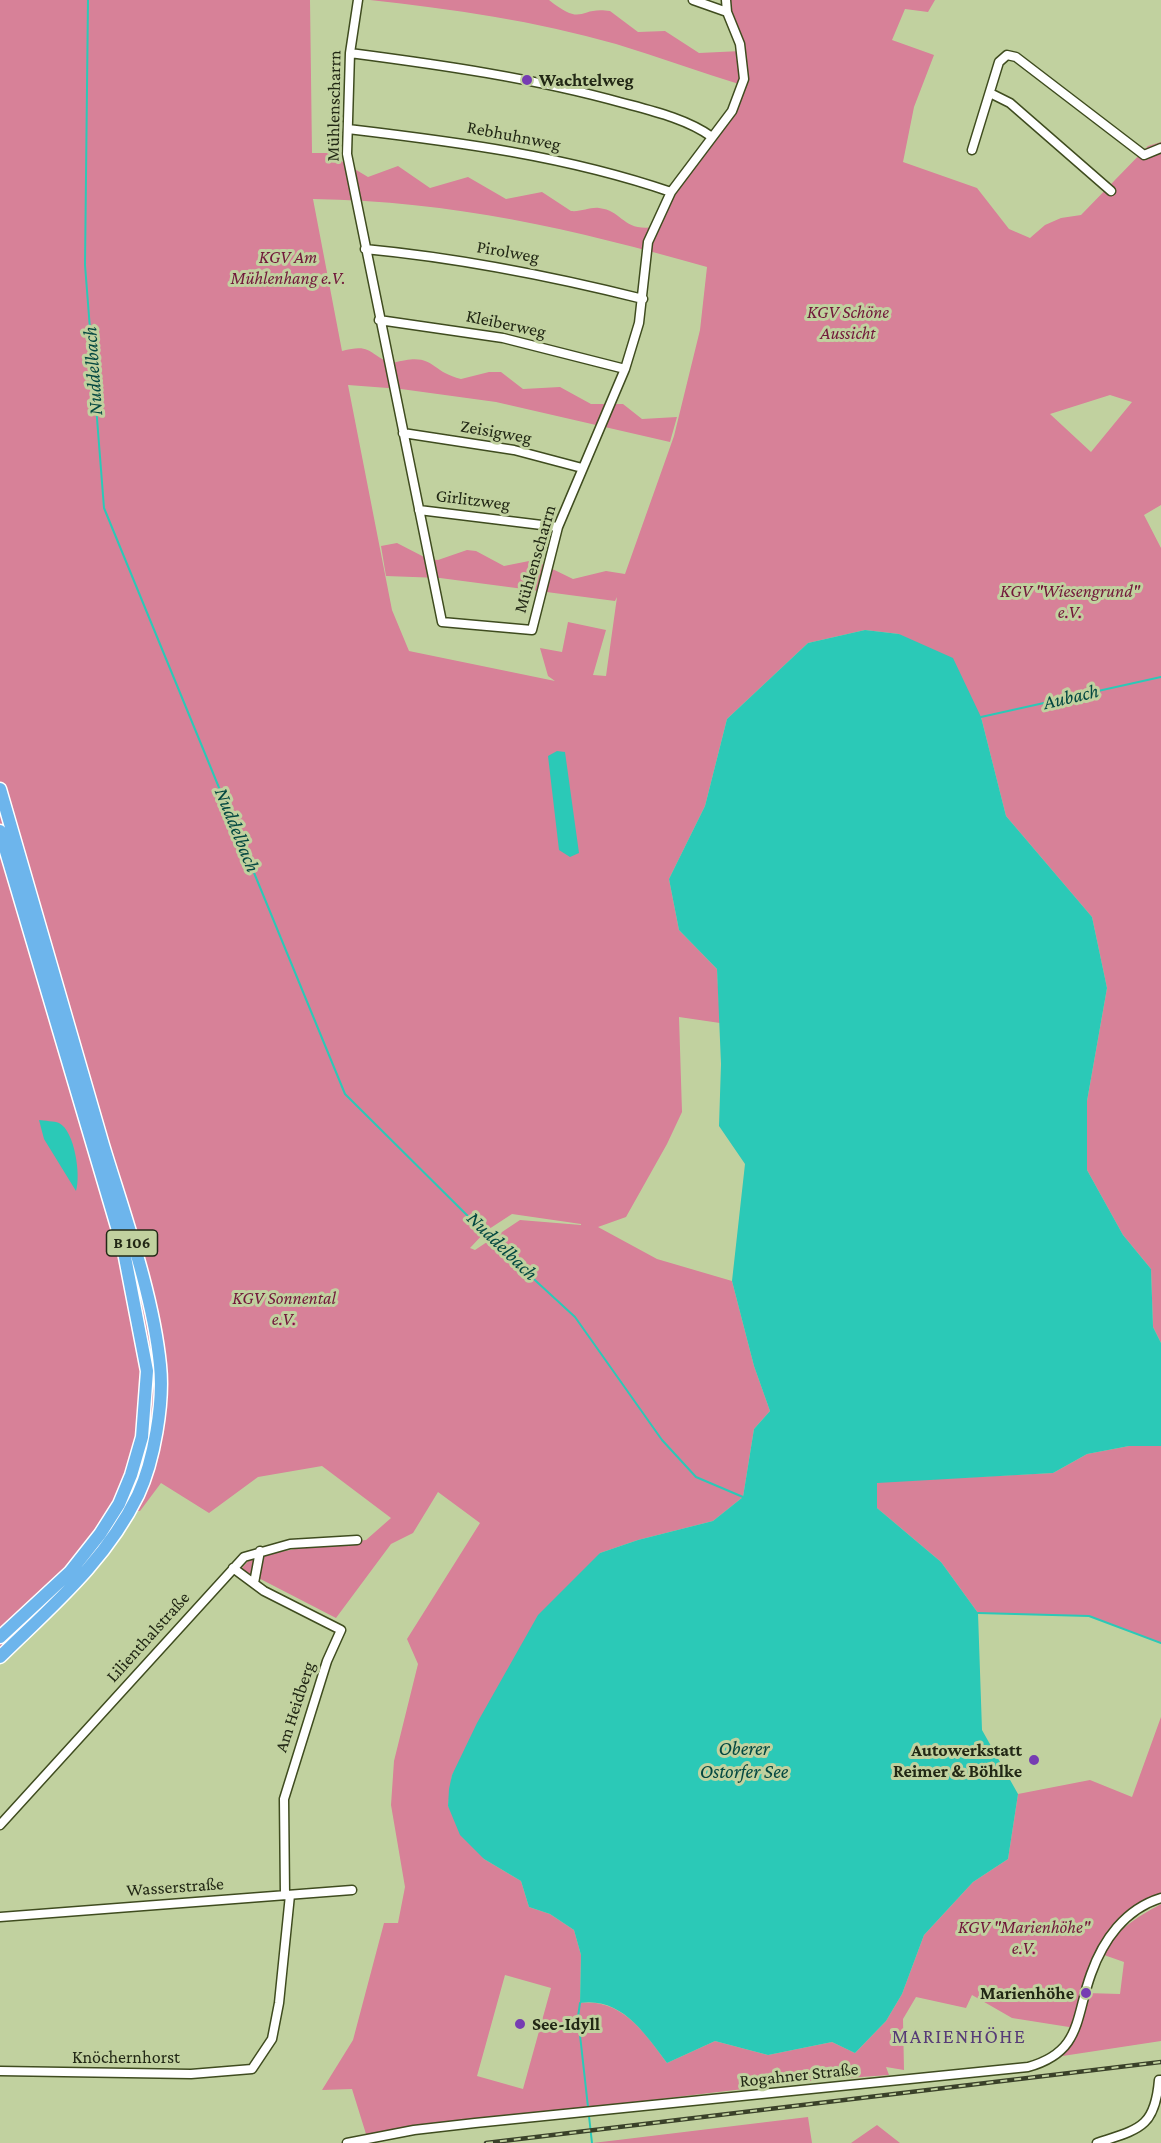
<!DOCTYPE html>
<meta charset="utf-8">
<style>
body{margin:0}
canvas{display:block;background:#c1d19f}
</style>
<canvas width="1161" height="2143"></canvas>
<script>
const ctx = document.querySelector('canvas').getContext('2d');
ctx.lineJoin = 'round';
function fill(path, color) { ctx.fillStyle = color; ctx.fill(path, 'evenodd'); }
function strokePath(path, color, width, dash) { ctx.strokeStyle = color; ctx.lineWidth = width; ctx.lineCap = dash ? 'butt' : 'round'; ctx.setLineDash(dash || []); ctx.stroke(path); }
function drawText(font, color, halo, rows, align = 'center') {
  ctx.font = font + ' "Crimson Pro",serif'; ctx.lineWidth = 6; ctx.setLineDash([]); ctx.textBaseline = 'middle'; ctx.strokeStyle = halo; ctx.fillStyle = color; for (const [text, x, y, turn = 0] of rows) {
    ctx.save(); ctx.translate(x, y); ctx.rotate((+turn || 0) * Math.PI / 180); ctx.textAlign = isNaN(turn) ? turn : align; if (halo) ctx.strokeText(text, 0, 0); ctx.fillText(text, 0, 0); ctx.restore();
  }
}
fill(new Path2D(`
 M0,0H310L312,153H328L368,177L398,166L430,188L468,177L506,199L542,192L571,211C581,212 590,207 599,208C624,211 622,232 655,227L671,192L732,112L742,85C700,72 658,57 616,44C536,21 452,9 370,0H549C584,28 578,6 610,11L638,32L665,31L699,53L741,51L726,0H935L928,12L905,9L892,40L934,55L914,107L903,162L977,188L1009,229L1030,238L1045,225L1061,218L1081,215L1148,146L1161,142V505L1144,515L1161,548V1343L1153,1327L1151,1269L1123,1235L1087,1170V1101L1107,988L1092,917L1006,816L981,717L899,634L865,630L808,643L727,719L705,806L669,879L679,930L717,969L720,1023L679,1017L682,1112L667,1144L626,1217L598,1227L657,1259L732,1281L754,1366L770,1411L754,1429L743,1497L713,1521L638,1540L600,1553L452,1775L448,1806L484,1859L521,1881L529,1907L550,1914L574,1930L581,1955L580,2003C622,1998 645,2033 667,2063L715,2041L768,2055L832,2042L855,2053L886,2021L902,1994L924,1935L973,1882L1008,1859L1018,1794L1090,1780L1132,1797L1161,1717V1898L1132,1912L1101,1951L1086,1993L1120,1994L1124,1962L1104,1955C1115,1929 1138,1917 1161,1904V2041L1056,2057L1078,2025L1069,2027L1012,2018L972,1995L966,2008L916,1997L903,2019L904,2070L886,2067L889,2075L819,2080L366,2134L352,2089L322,2090L353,2040L384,1923H398L405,1887L391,1805L394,1761L418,1664L407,1639L480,1523L438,1492L413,1533L391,1544L336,1618L241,1569L251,1558L300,1548L366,1540L391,1518L322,1466L258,1477L209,1513L161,1483L140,1511H133L0,1662ZM313,199C453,201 573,229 707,267L700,330L674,436L625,574L606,571L573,579L534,560L504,566L476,551L467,550L438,560L428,559L397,543L381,546L386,576L440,578L615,601L617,597L606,676L593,675L606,630L568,622L562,652L540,648L548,676L555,681L409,651L392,610L348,385L401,389L496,402L670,442L677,417L642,419L623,404H591L560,387L523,389L501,372H489L461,379C428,371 435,351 393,363C369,357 374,342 342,351ZM1110,395L1132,402L1091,452L1050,414ZM512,1214L581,1224V1225L520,1220L475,1250L470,1248L486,1231ZM505,1975L551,1988L523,2089L477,2076Z
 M1129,1446H1161V1643L1089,1616L978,1613L941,1562L877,1508V1482L1053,1473L1087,1454Z
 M808,2117L812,2143H592L618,2140Z
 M877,2125L900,2143H851Z`), '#d78198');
fill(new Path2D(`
 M865,630L899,634L953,658L981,717L1006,816L1092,917L1107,988L1087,1101V1170L1123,1235L1151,1269L1153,1327L1161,1343V1446H1129L1087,1454L1053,1473L877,1483V1508L941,1562L978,1613L982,1730L1018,1794L1008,1859L973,1882L924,1935L902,1994L886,2021L855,2053L832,2042L768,2055L715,2041L667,2063C645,2034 622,1997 580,2003L581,1955L574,1930L550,1914L529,1907L521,1881L484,1859L460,1835L448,1806L449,1789L452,1775L477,1723L538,1615L600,1553L638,1540L713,1521L743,1497L754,1429L770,1411L754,1366L732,1281L745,1164L719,1126L721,1064L717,969L679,930L669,879L705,806L727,719L808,643Z
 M557,751L565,752L579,853L570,857L559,850L548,756Z
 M39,1120C45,1121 54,1121 59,1123C75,1131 81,1176 76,1191L44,1139Z`), '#2bc9b7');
strokePath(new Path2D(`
 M88,0L85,265L104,508L345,1094L499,1247L575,1317L662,1440L696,1477L743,1497
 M981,717L1161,677
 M978,1613L1089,1616L1161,1643
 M580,2003L578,2017L592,2143`), '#2bc9b7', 2);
const minor = new Path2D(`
 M358,0L350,53L347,154L442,622L532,630L558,527L625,369L639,323L648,242L671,192L732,111L744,79L740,44L727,12L726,0
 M693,0L727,12
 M350,53C442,65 533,78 623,103C653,111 687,119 712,137
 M990,93L1010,103L1111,191
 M348,129C458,142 566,156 671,192
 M972,150L999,62L1007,55L1016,57L1144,155L1161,148
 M365,249C460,258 551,276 643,299
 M379,320L503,338L625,369
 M403,433L514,450L582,468
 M419,510L558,527
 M233,1568L264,1591L341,1630L327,1661L284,1799L285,1895
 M254,1583L260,1551
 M0,1825L244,1557L290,1544L357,1540
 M0,1917L352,1890
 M0,2071L191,2074L252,2069L272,2039L279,2003L290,1895
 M347,2143L414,2130L475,2123L1028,2067C1082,2052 1075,2018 1091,1974C1103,1940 1125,1909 1161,1898
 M1097,2143C1139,2129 1155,2128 1159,2080H1161`);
const highway = new Path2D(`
 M0,789C34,908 69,1026 103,1145C124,1214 153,1294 160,1365C164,1403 154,1461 138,1495C106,1561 51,1607 0,1657
 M0,831L123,1247L147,1371L142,1437L131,1475L119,1504L100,1534L70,1572L0,1637`);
strokePath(minor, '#3f4c1f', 11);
strokePath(highway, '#fff', 15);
strokePath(minor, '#fff', 8);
strokePath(highway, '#6db5ec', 12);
const rail = new Path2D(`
 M486,2143L1161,2062`);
strokePath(rail, '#3a4129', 4.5);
strokePath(rail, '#c1d19f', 2, [7]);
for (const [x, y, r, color] of [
 [527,80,6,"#763cb2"],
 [1034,1760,6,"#763cb2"],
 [1086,1993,6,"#763cb2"],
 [520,2024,6,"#763cb2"]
]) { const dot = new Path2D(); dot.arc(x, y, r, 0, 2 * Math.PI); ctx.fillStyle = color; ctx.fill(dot); strokePath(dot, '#c1d19f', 2); }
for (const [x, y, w] of [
 [132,1243,51]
]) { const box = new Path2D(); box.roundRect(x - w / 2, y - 13, w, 26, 4.5); ctx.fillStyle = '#c1d19f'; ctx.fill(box); strokePath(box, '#222815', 1.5); }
drawText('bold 16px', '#222815', null, [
 ["B 106",132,1243]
]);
drawText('bold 18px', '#222815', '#c1d19f', [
 ["Wachtelweg",539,80],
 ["Autowerkstatt",1022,1750,"right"],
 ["Reimer & Böhlke",1022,1771,"right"],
 ["Marienhöhe",1074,1993,"right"],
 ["See-Idyll",532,2024]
], 'left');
drawText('18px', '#222815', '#c1d19f', [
 ["Mühlenscharrn",334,106,-89],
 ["Rebhuhnweg",514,136,11],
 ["Pirolweg",508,252,10],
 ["Kleiberweg",506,324,12],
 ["Zeisigweg",496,432,10],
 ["Girlitzweg",473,500,7],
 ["Mühlenscharrn",535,559,-74],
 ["Lilienthalstraße",148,1637,-48],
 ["Am Heidberg",295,1707,-72],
 ["Wasserstraße",175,1887,-4],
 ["Knöchernhorst",126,2057],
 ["Rogahner Straße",799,2075,-6]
]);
drawText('italic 18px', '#71183a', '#c1d19f', [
 ["KGV Am",288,257],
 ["Mühlenhang e.V.",288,278],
 ["KGV Schöne",848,312],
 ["Aussicht",848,333],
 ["KGV \"Wiesengrund\"",1070,591],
 ["e.V.",1070,612],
 ["KGV Sonnental",284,1298],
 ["e.V.",284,1319],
 ["KGV \"Marienhöhe\"",1024,1927],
 ["e.V.",1024,1948]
]);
drawText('italic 20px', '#044841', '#c1d19f', [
 ["Nuddelbach",93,371,-94],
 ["Aubach",1071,697,-13],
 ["Nuddelbach",237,830,68],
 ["Nuddelbach",502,1246,44],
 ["Oberer",744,1749],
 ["Ostorfer See",744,1772]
]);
ctx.letterSpacing = '1.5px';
drawText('20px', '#563b77', '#c1d19f', [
 ["MARIENHÖHE",959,2037]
]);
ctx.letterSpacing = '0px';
</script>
